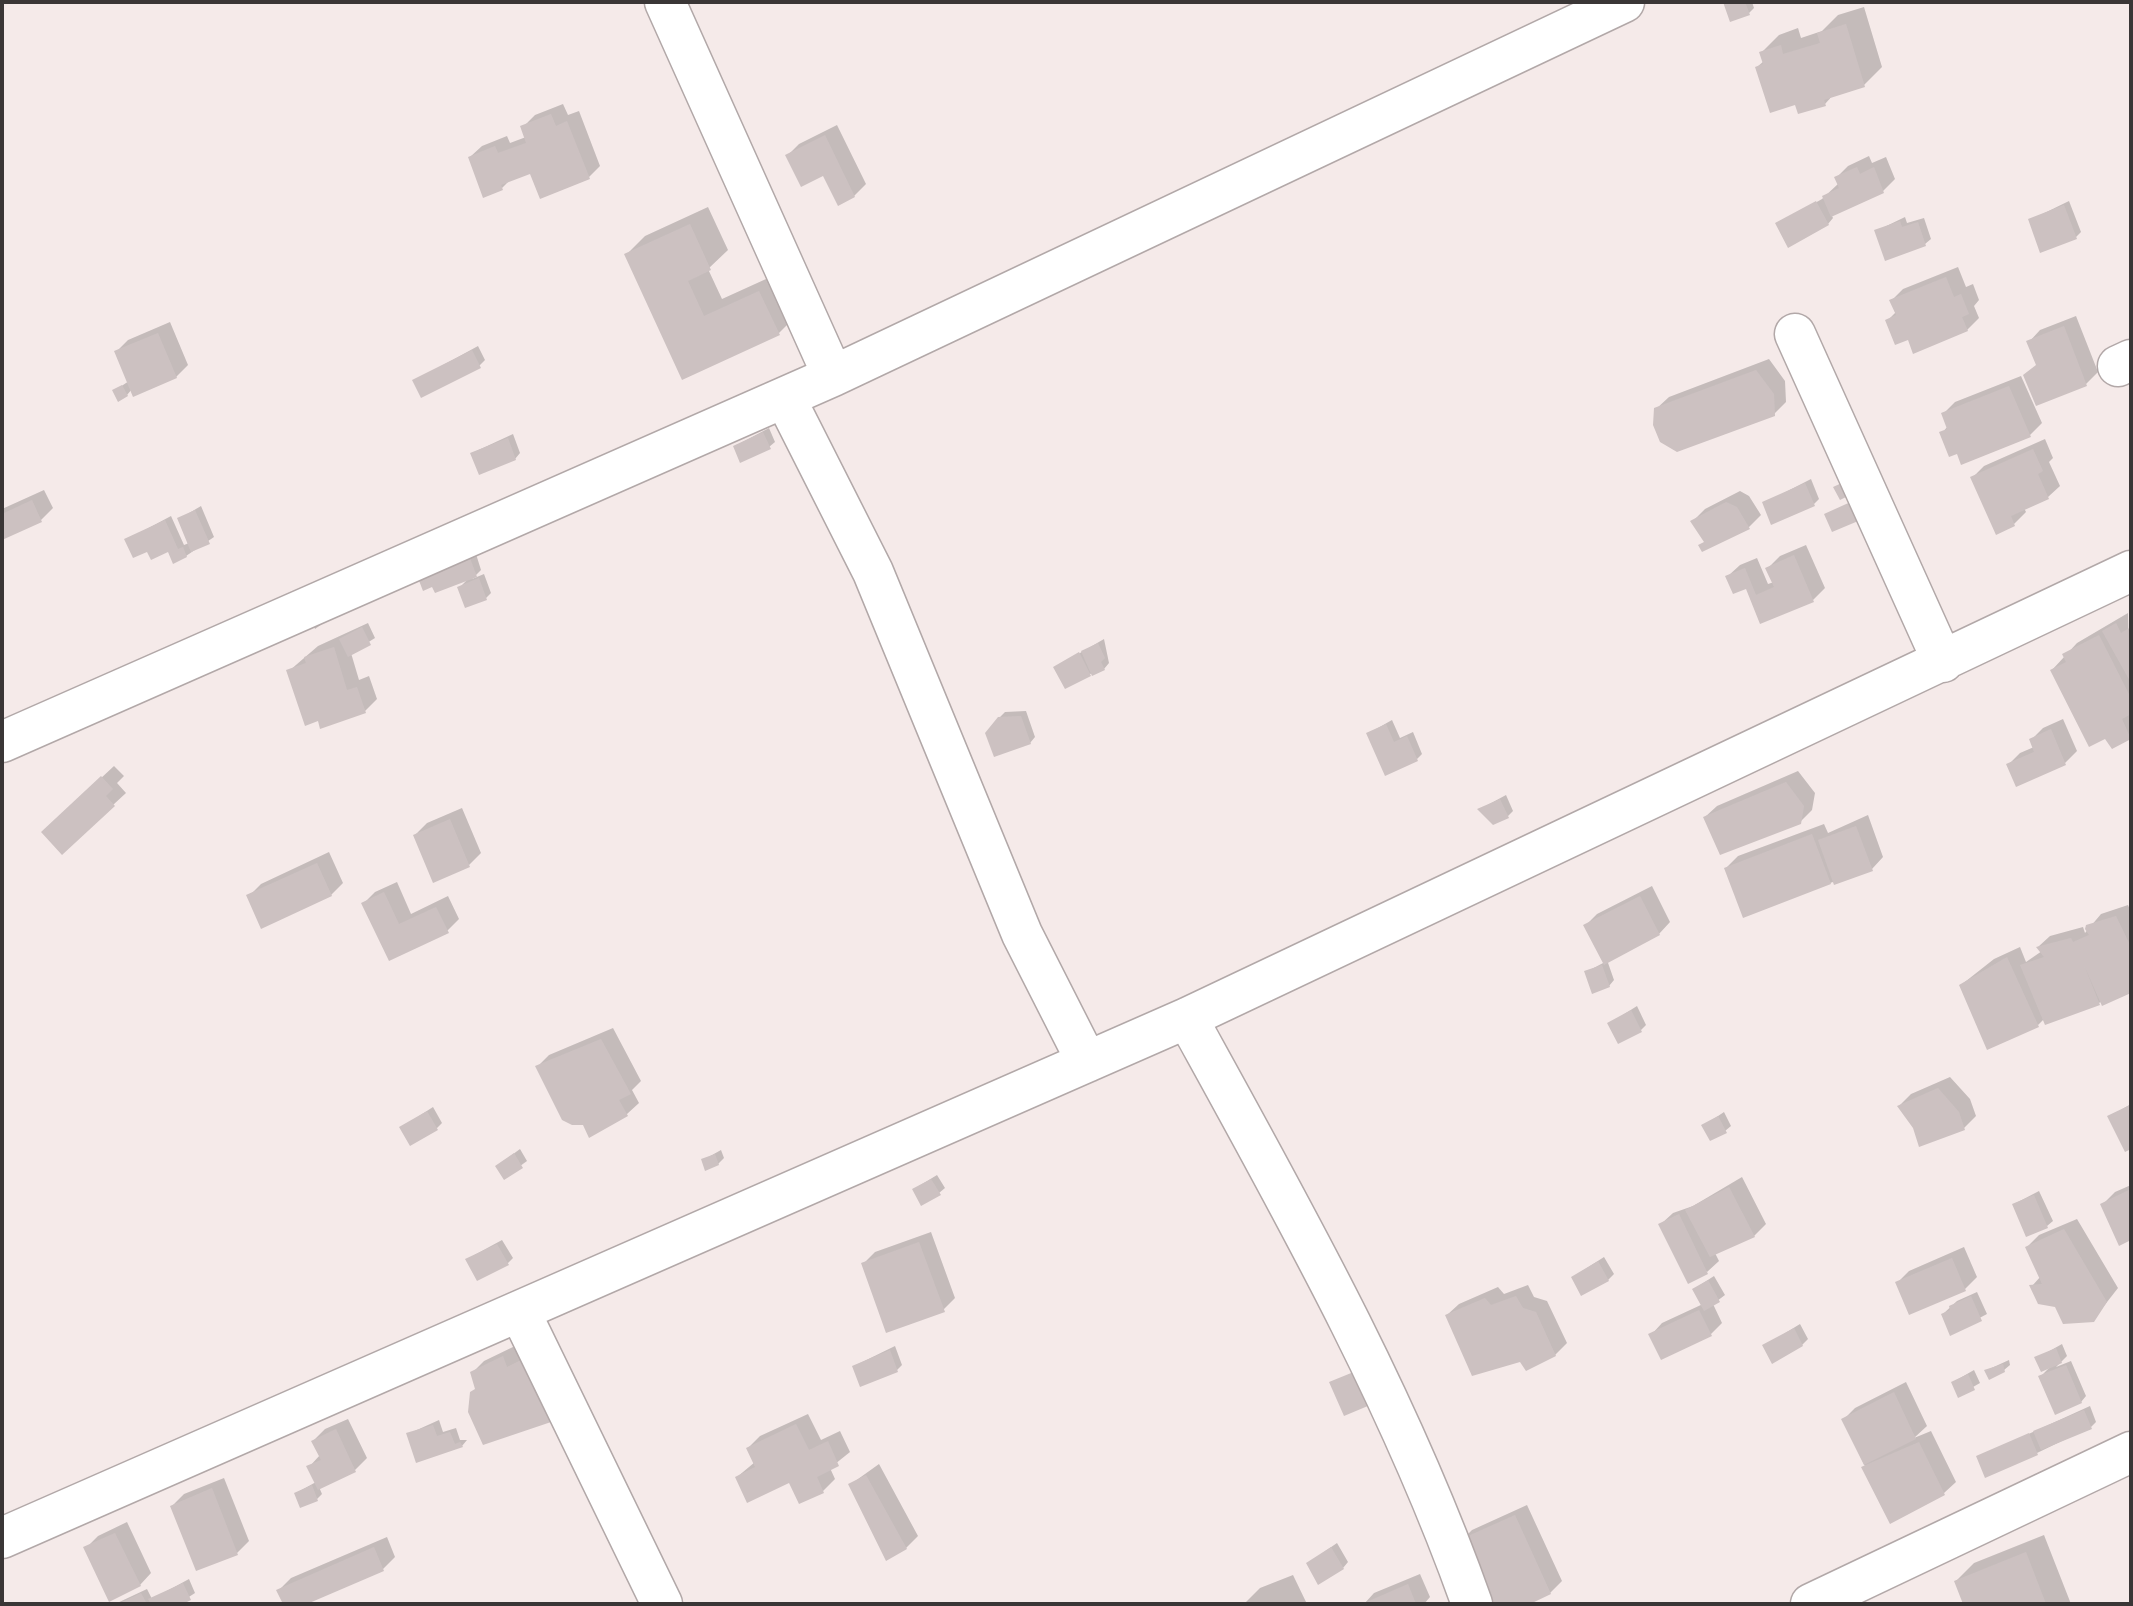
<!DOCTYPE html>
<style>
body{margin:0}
#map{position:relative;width:2133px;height:1606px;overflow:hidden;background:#f5eae9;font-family:Figtree,sans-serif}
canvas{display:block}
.frame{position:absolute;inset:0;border:4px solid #3a3636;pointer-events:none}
</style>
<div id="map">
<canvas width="2133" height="1606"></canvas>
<div class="frame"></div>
</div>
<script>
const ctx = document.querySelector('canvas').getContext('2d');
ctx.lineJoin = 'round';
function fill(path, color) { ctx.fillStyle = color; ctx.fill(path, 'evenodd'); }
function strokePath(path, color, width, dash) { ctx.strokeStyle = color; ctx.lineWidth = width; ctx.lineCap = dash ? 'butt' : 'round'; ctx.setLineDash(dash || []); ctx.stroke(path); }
fill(new Path2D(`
 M1725,2H1752L1754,8L1749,13Z
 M1864,7L1882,67L1864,85L1834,94L1825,104L1757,67L1764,61L1761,53L1779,35L1798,28L1801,38L1822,31L1838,15Z
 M563,104L568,115L579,111L600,166L588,178L531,171L511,179L502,188L470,157L482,146L507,136L510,143L526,137L523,127L535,115Z
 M837,125L866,184L854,196L824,174L787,156L799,144Z
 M1869,156L1872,163L1886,157L1895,179L1883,191L1831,214L1833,218L1828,224H1778L1822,199L1839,183L1836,178L1848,166Z
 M2069,201L2081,232L2075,238L2030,220Z
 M708,207L728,250L708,269L722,299L777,274L797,315L779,333L683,377L627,254L645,236Z
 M1905,217L1907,223L1924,218L1931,239L1925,244L1876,231Z
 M1958,267L1966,287L1973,284L1979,300L1974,306L1979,318L1967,330L1909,337L1888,320L1896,312L1892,300L1903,289Z
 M2076,316L2098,372L2086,384L2035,404L2037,364L2029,342L2040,330Z
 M170,322L188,365L176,377L132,389L127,395L114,391L129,381L116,352L128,340Z
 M478,346L485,360L479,366L414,381Z
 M1769,359L1785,381L1786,402L1774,414L1656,409L1669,397Z
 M2021,376L2042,423L2030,435L1958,451L1942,433L1948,426L1943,414L1955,402Z
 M769,428L775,442L769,447L735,446Z
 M513,434L520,453L515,459L472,453Z
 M2045,439L2053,458L2049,462L2060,486L2048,497L2024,508L2026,512L2014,524L1972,478L1984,466Z
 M1811,479L1819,499L1814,504L1764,503Z
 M44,490L53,508L41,520L2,538V509Z
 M1740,491L1749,496L1761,515L1749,527L1703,549L1706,540L1693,521L1705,509Z
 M201,506L214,537L186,556L169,550L148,549L126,540L171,516L184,545L189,543L179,519Z
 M1806,545L1825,588L1813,600L1762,622L1747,586L1728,576L1740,565L1757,558L1768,584L1774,582L1768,568L1780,556Z
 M476,554L481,570L472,579L484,574L491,593L486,598L460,587L469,578H420Z
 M2128,613L2131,736L2112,746L2052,670L2077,643Z
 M309,614L329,619L315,629Z
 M368,623L375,638L351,653L359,680L369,676L377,699L365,711L289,671L318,646Z
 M1104,639L1109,663L1104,669L1090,674L1056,667Z
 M1026,711L1035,737L1030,743L999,718L1005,712Z
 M2063,719L2077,751L2065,763L2008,765L2020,753L2034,747L2031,740L2043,728Z
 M1392,720L1400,738L1413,732L1422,754L1417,759L1369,733Z
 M114,766L124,776L117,783L126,793L62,852L55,821Z
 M1798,771L1815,793L1812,810L1800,822L1705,817L1717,806Z
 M1506,795L1513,811L1507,817L1480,809Z
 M462,808L481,853L469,865L415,835L427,823Z
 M1868,815L1883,857L1872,869L1830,883L1726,868L1738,856L1824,824L1828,833Z
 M329,852L343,883L331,895L249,896L261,884Z
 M397,882L411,914L448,896L459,919L447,931L389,959L363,904L375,892Z
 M1652,886L1670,922L1659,934L1607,960L1614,980L1609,986L1586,972L1605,962L1586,925L1597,914Z
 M2128,905L2131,912V991L2047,1022L2045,1018L2038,1025L1961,985L1994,959L2020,947L2026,962L2042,951L2038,947L2050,936L2083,927L2085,933L2101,914Z
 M1637,1006L1646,1025L1641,1030L1610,1023Z
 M613,1028L641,1081L632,1090L639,1103L627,1114L584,1122L537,1067L549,1055Z
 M1950,1077L1970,1099L1976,1116L1964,1128L1915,1127L1899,1106L1911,1094Z
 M2131,1104V1147L2126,1150L2110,1116Z
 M433,1107L442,1123L436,1129L402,1127Z
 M1724,1112L1731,1126L1725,1131L1703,1126Z
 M520,1149L527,1161L505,1177L497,1166Z
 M721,1150L724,1158L718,1164L703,1160Z
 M937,1175L945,1188L939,1193L914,1189Z
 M1742,1177L1766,1224L1754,1236L1715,1253L1719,1261L1707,1272L1661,1224L1673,1213L1693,1206Z
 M2131,1185V1238L2103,1204L2115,1192Z
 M2039,1191L2053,1221L2047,1226L2014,1204Z
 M2077,1219L2118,1288L2093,1320L2057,1306L2032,1286L2041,1276L2027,1247L2039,1235Z
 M931,1232L955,1298L943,1310L863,1264L875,1252Z
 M502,1240L513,1258L508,1263L467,1259Z
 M1964,1247L1977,1277L1965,1289L1897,1283L1909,1271Z
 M1604,1257L1614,1274L1608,1280L1573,1277Z
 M1714,1276L1725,1295L1713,1304L1722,1323L1710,1335H1651L1662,1323L1703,1304L1694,1289Z
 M1528,1285L1534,1297L1547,1301L1567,1343L1555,1355L1447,1315L1459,1304L1498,1287L1504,1294Z
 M1977,1292L1987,1314L1951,1333L1943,1314L1957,1301Z
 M1800,1324L1808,1339L1802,1345L1764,1346Z
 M2062,1344L2067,1356L2056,1367L2071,1361L2086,1396L2081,1402L2040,1377L2051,1366L2037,1358Z
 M515,1346L568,1406L477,1388L472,1373L484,1361Z
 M895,1346L902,1365L897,1370L854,1366Z
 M2009,1360L2010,1365L2004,1370H1987Z
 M1974,1370L1980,1383L1959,1395L1953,1382Z
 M1906,1382L1927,1426L1914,1438L1931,1431L1956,1482L1944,1493L1891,1521L1843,1420L1855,1408Z
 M2090,1406L2096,1422L2091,1427L2037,1453L1978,1457Z
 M808,1414L821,1440L840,1431L850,1452L830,1468L835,1479L823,1491L790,1481L737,1477L755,1462L748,1448L760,1436Z
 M348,1419L367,1458L355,1470L319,1487L322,1494L317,1499L296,1493L316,1482L309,1467L320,1455L313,1441L325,1429Z
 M439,1420L443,1432L456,1428L460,1440H467L462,1446L408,1434Z
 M879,1464L918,1536L906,1548L851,1484Z
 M224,1478L249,1541L237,1553L197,1569L172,1506L184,1494Z
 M1527,1505L1562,1581L1550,1593L1526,1604L1460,1542L1472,1530Z
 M127,1522L151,1573L140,1585L86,1548L98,1536Z
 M2044,1535L2071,1604H1965L1956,1581L1974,1563Z
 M387,1537L395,1557L383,1569L302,1604H285L279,1590L291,1578Z
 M1337,1543L1348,1562L1343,1568L1308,1563Z
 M1420,1574L1430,1597L1424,1604H1364L1374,1593Z
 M1293,1575L1307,1604H1244L1260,1588Z
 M189,1579L195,1593L178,1604H115L147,1589L152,1599Z`), '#0003');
fill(new Path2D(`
 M1723,2H1745L1750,15L1730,22Z
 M1846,24L1865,87L1824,100L1826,106L1798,114L1795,105L1770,113L1755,67L1763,64L1759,52L1781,45L1783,54L1820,43L1817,33Z
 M551,114L556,126L567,121L590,179L540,199L530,174L501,185L503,190L483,198L468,157L495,146L498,153L526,143L520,126Z
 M825,135L855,197L838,206L823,176L801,187L785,155Z
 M1857,167L1860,174L1874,167L1884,193L1831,217L1822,196L1839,188L1834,177Z
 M1816,201L1829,225L1788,248L1775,223Z
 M2064,205L2077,239L2040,253L2028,219Z
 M1900,221L1902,227L1918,222L1926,246L1885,261L1874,230Z
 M690,224L711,270L688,281L704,316L759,291L780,335L682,380L624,254Z
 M1946,277L1954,297L1961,294L1969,314L1962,317L1968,331L1913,354L1908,340L1895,345L1885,320L1896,315L1889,300Z
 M2064,326L2087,386L2036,406L2023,375L2036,365L2026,341Z
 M158,333L177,378L133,397L114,351Z
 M472,350L481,368L421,398L412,380Z
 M1756,370L1774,394L1775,416L1677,452L1660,442L1653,425L1654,408Z
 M122,385L128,396L118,402L112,390Z
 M2009,386L2031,437L1961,465L1957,454L1949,457L1939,432L1947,429L1941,413Z
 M763,432L771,449L740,463L733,446Z
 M508,438L516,460L479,475L470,453Z
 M2033,449L2043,471L2038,474L2049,499L2011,516L2015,526L1996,535L1970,477Z
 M1844,482L1850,495L1840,500L1833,487Z
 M1805,483L1815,506L1771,525L1762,502Z
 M32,500L42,522L2,540V514Z
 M1855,500L1863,519L1832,532L1824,514Z
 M1726,502L1737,507L1750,529L1702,552L1698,545L1704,542L1690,521Z
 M195,510L210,544L191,552L177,518Z
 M165,520L178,549L183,547L187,557L173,564L168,552L151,560L147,552L133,558L124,539Z
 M1794,555L1814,602L1760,624L1746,589L1733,594L1725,576L1745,568L1756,595L1774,587L1765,568Z
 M470,558L477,577L435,593L432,587L423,591L418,578Z
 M479,578L487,600L465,608L457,587Z
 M2116,623L2121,633L2131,627V683L2102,631Z
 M362,627L371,645L348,657L339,639Z
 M2099,635L2131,698V714L2122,719L2131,739L2112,749L2105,739L2089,747L2050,670L2066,662L2062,654Z
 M1098,643L1105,658L1101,662L1105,670L1092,676L1081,651Z
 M334,647L347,690L357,687L366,713L320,729L318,721L305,726L286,670L306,663L304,657Z
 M1079,652L1091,676L1065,689L1053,667Z
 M1021,716L1031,744L994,757L985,733L998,717Z
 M1386,724L1394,742L1407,736L1418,761L1385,776L1366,733Z
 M2051,729L2066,765L2016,787L2006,764L2034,752L2029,739Z
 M101,776L113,789L106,796L115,806L62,855L41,832Z
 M1786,782L1804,806L1801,824L1720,855L1703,817Z
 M1500,799L1509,818L1493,825L1477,809Z
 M450,819L470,867L433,883L413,835Z
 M1856,826L1873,871L1834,885L1818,840Z
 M1812,834L1831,884L1743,918L1724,868Z
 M317,863L332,896L261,929L246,895Z
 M384,892L399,924L436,907L449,933L389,961L361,903Z
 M1640,896L1660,935L1604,965L1583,925Z
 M2116,916L2131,947V993L2102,1006L2084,965L2100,1005L2045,1025L2020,965L2044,957L2036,947L2071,938L2073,942L2089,935L2085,929L2086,925Z
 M2007,957L2039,1027L1987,1050L1959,985Z
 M1602,965L1610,987L1592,994L1584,971Z
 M1631,1010L1642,1032L1618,1044L1607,1023Z
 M601,1039L631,1094L619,1100L628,1116L589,1138L583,1125H572L562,1120L535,1066Z
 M1938,1088L1959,1112L1965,1130L1919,1147L1913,1128L1897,1106Z
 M2130,1105L2131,1149L2125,1152L2107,1116Z
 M427,1111L438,1130L410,1146L399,1127Z
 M1718,1116L1727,1133L1710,1141L1701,1125Z
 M514,1153L523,1168L504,1180L495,1166Z
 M715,1154L719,1165L705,1171L701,1159Z
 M931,1179L941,1195L921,1206L912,1189Z
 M1729,1187L1755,1237L1710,1257L1685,1210Z
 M2131,1189V1240L2119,1246L2100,1204Z
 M2034,1195L2048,1228L2026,1237L2012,1204Z
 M1679,1214L1708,1274L1688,1284L1658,1224Z
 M2064,1229L2107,1302L2094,1322L2063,1324L2055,1307L2038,1304L2029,1285L2042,1284L2025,1247Z
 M919,1242L945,1312L886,1333L861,1263Z
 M497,1244L509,1265L477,1281L465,1259Z
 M1952,1258L1966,1291L1909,1315L1895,1282Z
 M1598,1261L1609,1281L1581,1296L1571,1277Z
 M1708,1280L1720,1302L1704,1311L1692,1289Z
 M1516,1296L1523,1308L1536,1312L1556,1356L1526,1371L1520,1362L1472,1376L1445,1315L1485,1298L1491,1305Z
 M1971,1296L1982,1321L1950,1336L1941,1314L1950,1310L1949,1306Z
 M1699,1310L1712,1336L1661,1360L1648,1334Z
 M1794,1328L1803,1346L1772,1364L1762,1345Z
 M2056,1348L2062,1363L2041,1372L2034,1357Z
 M890,1350L898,1372L860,1387L852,1366Z
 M533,1354L557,1420L483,1445L468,1412L470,1392L475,1389L470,1372L503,1356L507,1367Z
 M2003,1364L2005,1372L1989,1380L1984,1370Z
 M2066,1365L2082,1403L2055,1415L2038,1376Z
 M1361,1369L1375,1403L1344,1416L1329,1382Z
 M1968,1374L1975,1390L1958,1398L1951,1382Z
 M1894,1392L1916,1439L1864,1465L1841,1419Z
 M2084,1410L2092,1429L2041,1450L2033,1431Z
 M796,1424L809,1450L828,1441L839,1466L817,1477L824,1493L799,1504L789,1483L747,1503L735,1477L755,1467L746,1448Z
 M433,1425L437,1436L450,1432L455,1444L460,1442L463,1447L416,1463L406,1433Z
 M336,1429L356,1472L318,1490L306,1466L321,1460L311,1441Z
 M2029,1433L2038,1455L1985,1478L1976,1456Z
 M1919,1442L1945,1495L1890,1524L1861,1467Z
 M866,1475L907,1549L886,1561L848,1484Z
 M312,1485L318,1501L300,1508L294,1493Z
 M212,1488L238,1555L196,1571L170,1506Z
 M1515,1515L1551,1594L1530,1604H1487L1457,1541Z
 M115,1533L141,1586L109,1602L83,1547Z
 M374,1547L384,1571L307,1604H283L276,1590Z
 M1331,1547L1344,1569L1318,1585L1306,1563Z
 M2026,1552L2046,1604H1963L1954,1581Z
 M183,1583L191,1600L183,1604H151L148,1599Z
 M1408,1584L1416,1604H1362Z
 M141,1593L147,1604H118Z`), '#ccc1c1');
const minor = new Path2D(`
 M665,2L833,376
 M1795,334L1943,662
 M2118,366L2131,360
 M785,398L873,572L1022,934L1087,1062
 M2,742L833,376L1624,2
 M1187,1018C1291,1207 1400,1400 1472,1604
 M520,1312L662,1604
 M2,1538L1187,1018L2131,571
 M1811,1604L2131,1452`);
strokePath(minor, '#b2a8a8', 43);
strokePath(minor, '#fff', 40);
</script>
